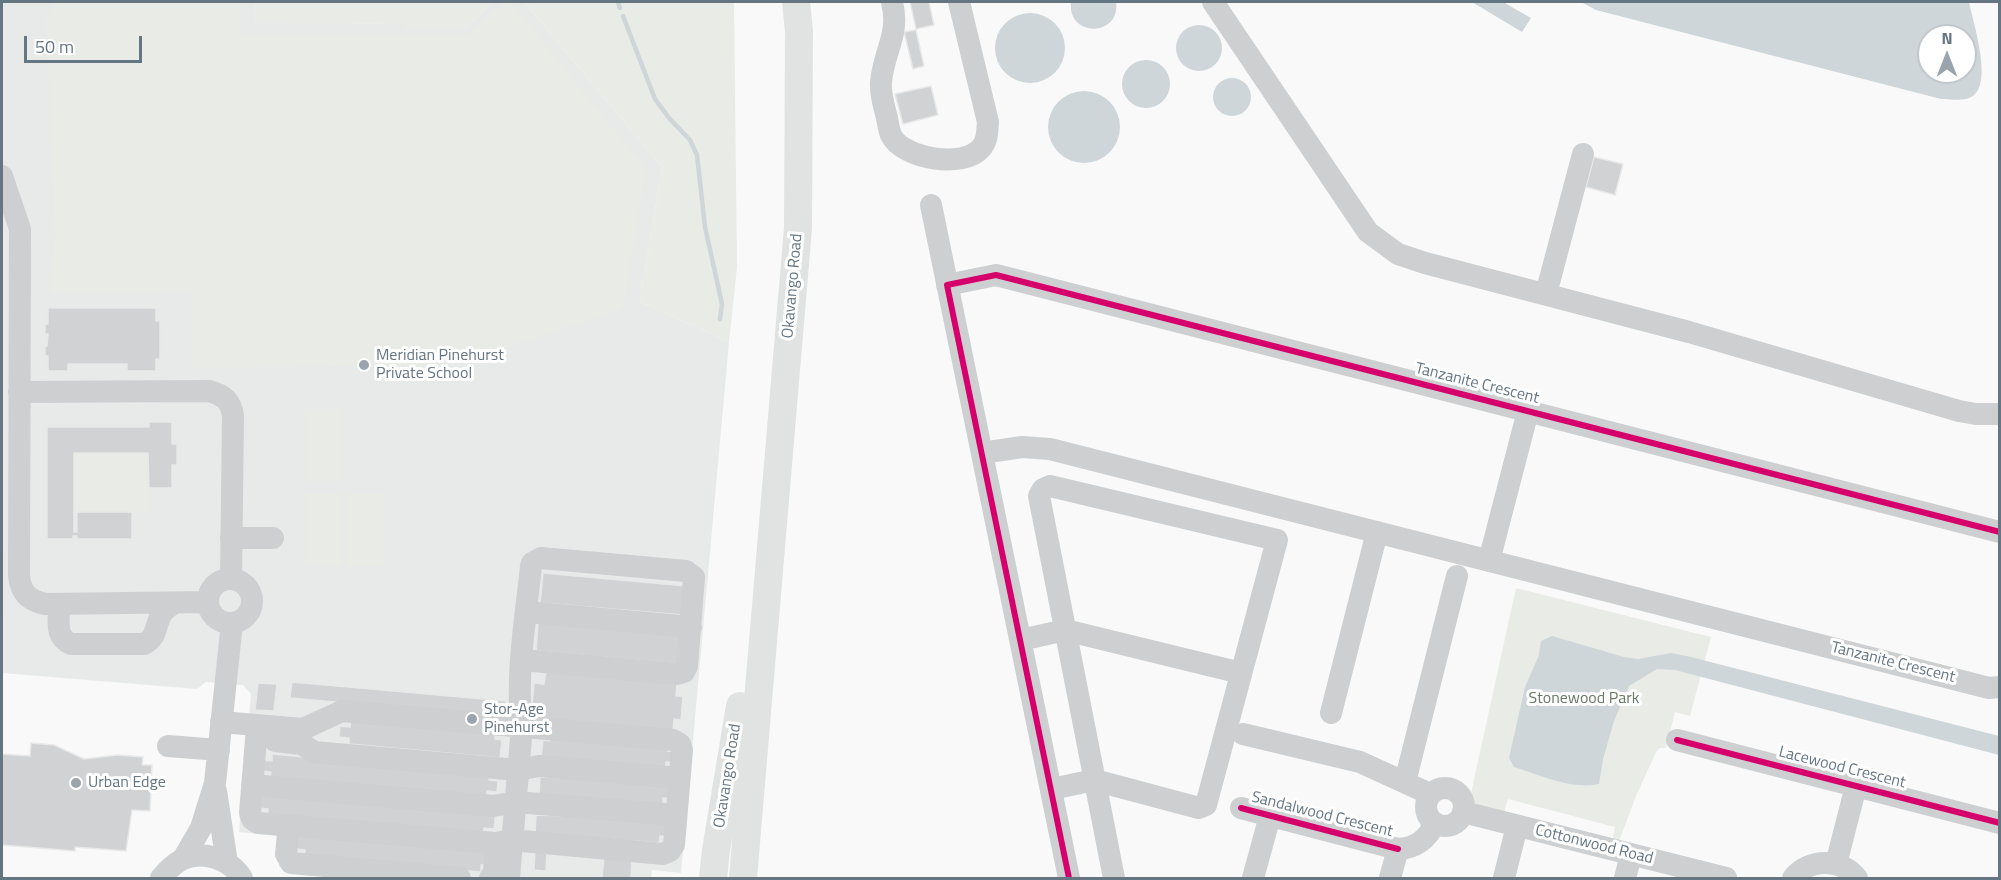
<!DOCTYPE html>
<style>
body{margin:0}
#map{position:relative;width:2001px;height:880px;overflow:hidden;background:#f9f9f9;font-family:"Titillium Web",sans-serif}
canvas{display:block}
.frame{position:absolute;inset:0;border:3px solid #657683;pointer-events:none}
.north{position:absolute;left:1917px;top:24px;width:60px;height:60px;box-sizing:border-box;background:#fff;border:2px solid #c1c8cd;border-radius:50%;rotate:0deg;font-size:16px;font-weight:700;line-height:24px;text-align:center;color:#657683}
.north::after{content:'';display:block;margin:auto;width:21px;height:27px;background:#99a4ac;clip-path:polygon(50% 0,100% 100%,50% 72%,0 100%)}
.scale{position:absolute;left:24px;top:36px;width:118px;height:27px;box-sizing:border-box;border:3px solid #657683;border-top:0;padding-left:8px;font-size:18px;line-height:21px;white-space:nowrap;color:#657683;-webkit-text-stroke:4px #fff;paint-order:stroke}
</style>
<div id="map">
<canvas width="2001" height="880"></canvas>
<div class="frame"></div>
<div class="north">N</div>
<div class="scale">50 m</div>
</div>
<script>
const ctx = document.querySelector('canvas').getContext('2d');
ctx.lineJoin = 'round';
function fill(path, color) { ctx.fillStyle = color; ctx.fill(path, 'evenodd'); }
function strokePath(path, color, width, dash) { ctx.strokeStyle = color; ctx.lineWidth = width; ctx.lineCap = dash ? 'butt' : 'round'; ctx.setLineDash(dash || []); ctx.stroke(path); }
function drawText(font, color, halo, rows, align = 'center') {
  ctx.font = font + ' "Titillium Web",sans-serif'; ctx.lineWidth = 6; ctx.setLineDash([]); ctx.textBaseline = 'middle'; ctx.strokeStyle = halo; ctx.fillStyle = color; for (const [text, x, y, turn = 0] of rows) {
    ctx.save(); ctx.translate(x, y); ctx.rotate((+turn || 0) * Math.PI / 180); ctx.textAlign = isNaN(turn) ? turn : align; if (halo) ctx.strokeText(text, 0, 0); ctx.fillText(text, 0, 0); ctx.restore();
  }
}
fill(new Path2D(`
 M2,2H254L255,22L402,24L466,27L493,2H524L662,167L640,302L729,342L681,873L652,870L651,878H414L279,867L282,836L239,832L251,694L243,685L206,682L197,689L2,673Z`), '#e8e9e9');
fill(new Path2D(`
 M53,2H240L241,35H468L503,2H511L646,169L623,309L454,365L191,368L192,291L49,294L55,231L46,20Z
 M254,2H493L466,27L405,28L402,24L255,23Z
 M524,2H734L737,267L729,342L640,302L662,167Z
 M305,409H342V481H305Z
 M74,453H147V512H74Z
 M305,494H342V566L305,565Z
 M347,494H384V566H347Z
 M2,550H4V619H2Z
 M1516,588L1711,637L1690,716L1675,712L1666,748H1660L1656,752L1636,796L1618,844L1612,843L1615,827L1508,799L1503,815L1473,803L1470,798Z`), '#e8ebe6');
fill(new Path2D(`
 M1071,2H1116C1121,37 1067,38 1071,2Z
 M1472,2H1503L1531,18L1522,32Z
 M1581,2H1969C1973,22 1993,82 1973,96C1965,102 1951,99 1941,99L1596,10ZM1929,36H1965V72H1929Z
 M995 48a35 35 0 1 1 70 0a35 35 0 1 1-70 0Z
 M1176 48a23 23 0 1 1 46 0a23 23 0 1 1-46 0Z
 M1122 84a24 24 0 1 1 48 0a24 24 0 1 1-48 0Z
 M1213 97a19 19 0 1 1 38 0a19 19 0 1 1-38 0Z
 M1048 127a36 36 0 1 1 72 0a36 36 0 1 1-72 0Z
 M1552,636L1624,657L1638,659L1671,653L1691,657L1999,736V755L1675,670L1657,669L1629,686L1614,721L1603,759L1599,784C1570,790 1541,775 1514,767L1509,758L1525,687L1539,655L1541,641Z`), '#ced6d9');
strokePath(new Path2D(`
 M618,2L620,8
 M623,16L655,99L669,118L690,140L697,155L705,227L722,304L720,319`), '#ced6d9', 4.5);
const building = new Path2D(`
 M910,2H929L934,25L916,29Z
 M916,30L924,66L913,69L904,32Z
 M931,86L938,115L903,124L895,94Z
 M1594,157L1623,164L1615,195L1586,187Z
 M48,308H156V321H160V359H156V371H127V364H68V371H48V356H45V346H47L48,334H45V324H48Z
 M149,422H172V444H177V465H172V488H149L148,453H74V532H77V512H132V539H77V536H73V539H47V427H149Z
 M543,573L686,586L683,615L540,603Z
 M538,622L681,634L679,664L536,651Z
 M546,671L677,683L676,696H683L681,720L674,719L673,732L541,720L543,708L532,707L534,683L544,684Z
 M292,682L506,701L505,717L290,698Z
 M258,683L277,684L274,711L255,710Z
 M351,720L495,732V739L502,740L500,758L349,744V738L339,737L340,726L350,727Z
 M550,734L668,744L667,751L678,752L677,763L666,762V769L541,758L543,740L550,741Z
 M31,743L54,745L84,759L118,755L143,757L142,765H152L150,811L132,810L126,851L75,847V851L2,845V754L30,756Z
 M272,754L489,774V780L498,781L497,792L487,791V798L270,779L271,772L261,771L262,760L272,761Z
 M540,777L675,782L674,799L663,798V806L539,795Z
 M260,791L496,811L494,829L484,828L483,835L268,816V809L259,808Z
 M536,815L672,819L670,837L660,836L659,843L535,833Z
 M298,831L492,848L490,865H481V872L305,857V850L297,849Z
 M535,850L547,851L546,871L534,870Z
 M604,857L632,859L631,878H602Z`);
fill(building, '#d0d2d3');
strokePath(building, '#e8e8e8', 1.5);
strokePath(new Path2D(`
 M892,2C900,35 884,50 881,82C880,94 884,106 887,118C888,123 889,130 891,135C902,159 964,169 981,148C988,141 987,131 988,122L959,2
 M1213,2L1368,232L1398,254L1425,263L1689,332L1959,411L1976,414H2000
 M2,176L20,229L19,576C21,593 28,600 45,604L208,602
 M931,205L1069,878
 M947,285L996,275L2000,532
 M1546,294L1583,154
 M19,392L209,391C224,395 231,401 233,416L231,579
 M982,453L1022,447L1050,449L1989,688L2000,687
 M231,538H273
 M1489,561L1528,411
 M208 601a22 22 0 1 1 44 0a22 22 0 1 1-44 0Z
 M57,604L59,607C59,622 55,637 71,644H144C163,635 150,615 175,603
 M527,612L691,627
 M1021,640L1065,630L1241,673
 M1331,713L1377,532
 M221,722L303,729L342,711L673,740L680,744L682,750L674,845L670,851L663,854L512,840L496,843L258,823L252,819L250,813L256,739
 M1243,734L1360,762L1430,794
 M1677,740L2000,823
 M275,741L302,744L314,752L518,770L539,766L679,778
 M168,746L219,750
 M1405,782L1457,576
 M252,785L493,806L516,802L676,815
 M1426 807a19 19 0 1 1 38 0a19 19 0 1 1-38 0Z
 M1052,789L1094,780L1199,808L1206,805L1277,540L1050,486L1043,489L1039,496L1114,878
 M216,791L227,863
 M1241,808L1398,849
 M1463,812L1726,878
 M289,825L286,854L291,863L460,878
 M183,859L201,828L215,783L232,623
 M1836,864L1856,786
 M161,878C167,871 173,864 183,859C203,850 230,859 242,878
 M490,878L494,872L496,843
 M509,878L522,727C515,679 526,616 531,566L532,563L541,558L686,571L694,577L687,666L684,672L677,674L522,660
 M1253,878L1270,816
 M1390,878L1398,849C1416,848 1427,840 1435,823
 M1504,878L1517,826
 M1625,878L1631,855
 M1793,878C1809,858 1841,858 1857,878`), '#cecfd0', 22);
strokePath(new Path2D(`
 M713,878L716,850L740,706
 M743,878L798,228L799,31L796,2`), '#e1e2e2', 28);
strokePath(new Path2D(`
 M1677,740L2000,823
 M1241,808L1398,849
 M1069,878L947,285L996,275L2000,532`), '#d6006c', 6);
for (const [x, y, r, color] of [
 [364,365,6,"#99a4ac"],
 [472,719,6,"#99a4ac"],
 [76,783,6,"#99a4ac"]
]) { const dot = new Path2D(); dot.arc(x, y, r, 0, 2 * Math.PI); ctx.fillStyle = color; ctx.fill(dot); strokePath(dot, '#fff', 2); }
drawText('16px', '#657683', '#fff', [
 ["Okavango Road",793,286,-85],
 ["Tanzanite Crescent",1477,384,14],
 ["Tanzanite Crescent",1893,663,14],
 ["Lacewood Crescent",1842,768,14],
 ["Okavango Road",728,776,-81],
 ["Sandalwood Crescent",1322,815,14],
 ["Cottonwood Road",1594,845,14]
]);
drawText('16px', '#657683', '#fff', [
 ["Meridian Pinehurst",376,356],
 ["Private School",376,374],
 ["Stor-Age",484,710],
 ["Pinehurst",484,728],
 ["Urban Edge",88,783]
], 'left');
drawText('16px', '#687a64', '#fff', [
 ["Stonewood Park",1584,699]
]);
</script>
